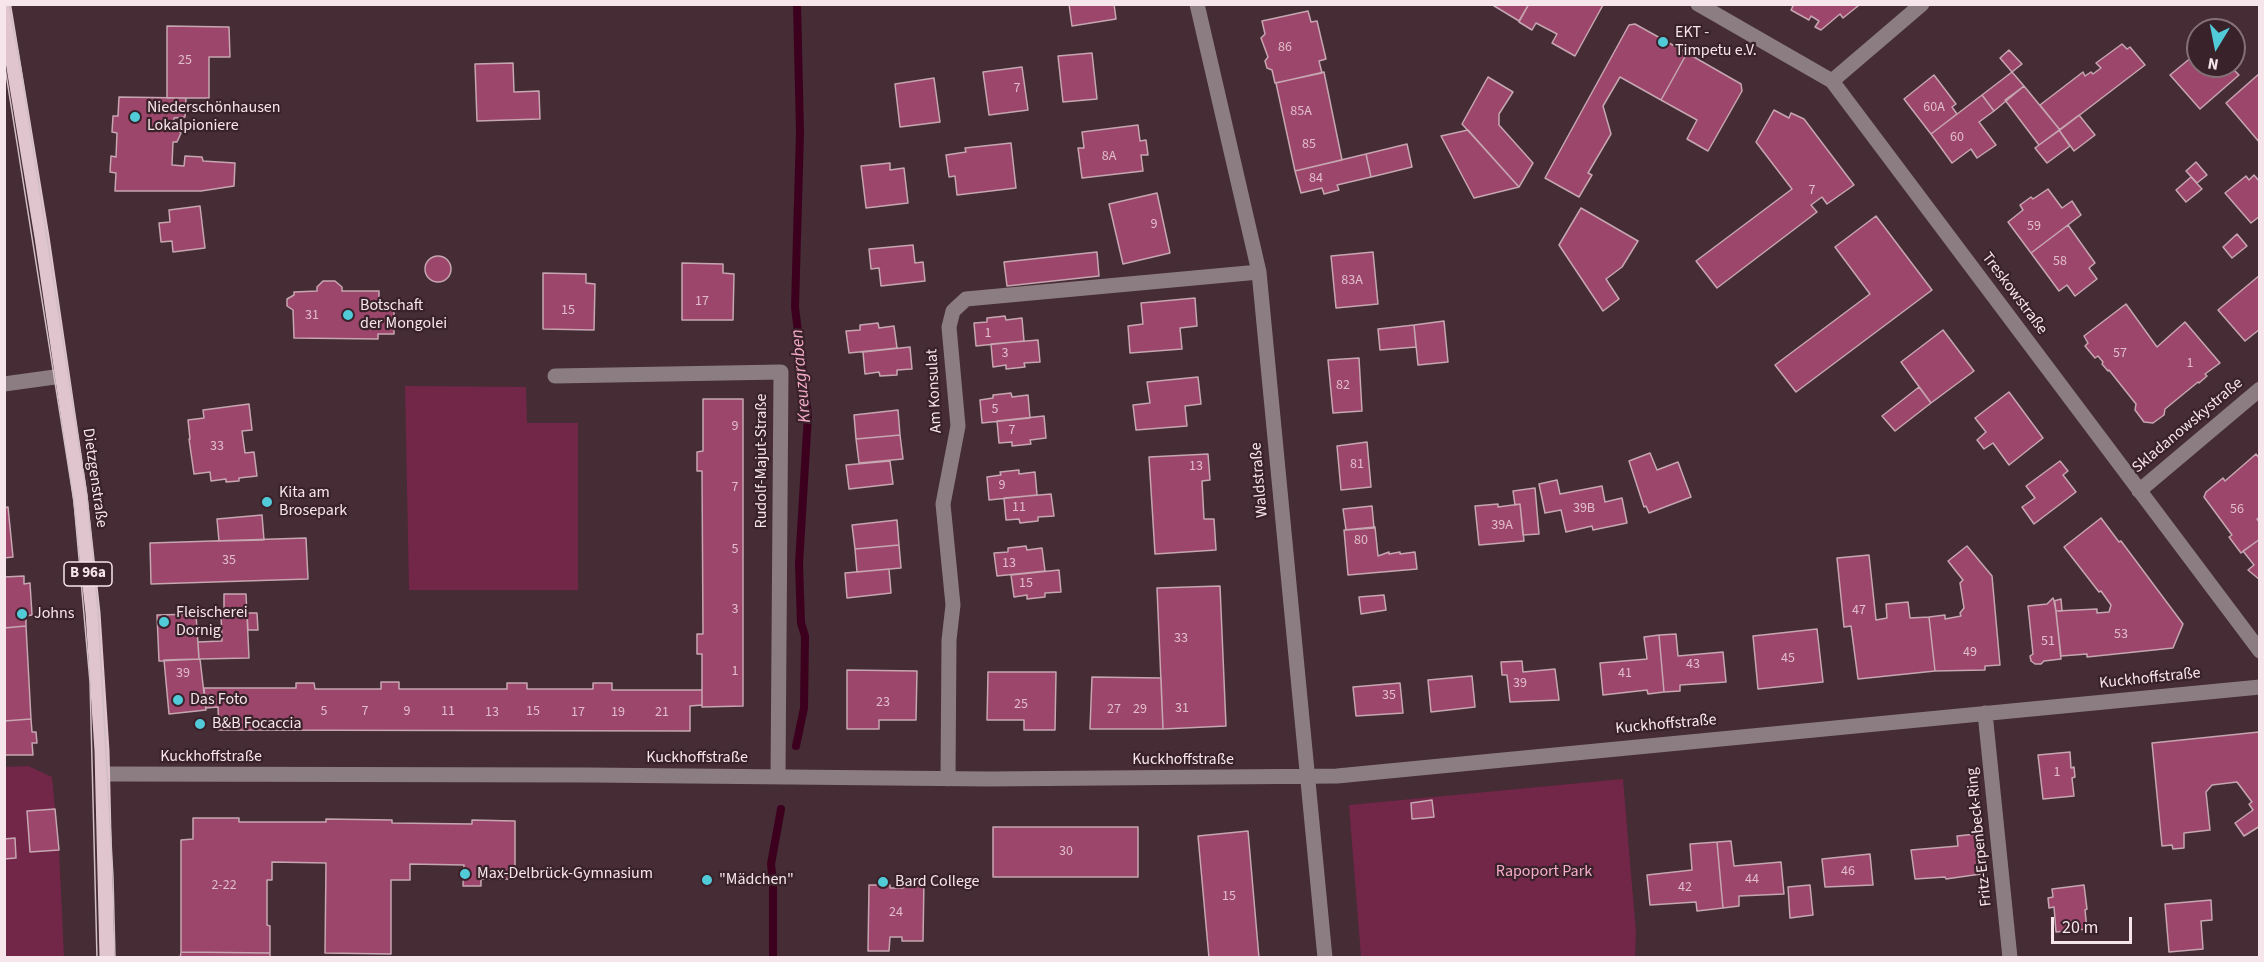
<!DOCTYPE html>
<meta charset="utf-8">
<style>
body{margin:0}
#map{position:relative;width:2264px;height:962px;overflow:hidden;background:#452c35;font-family:"Source Sans 3",sans-serif}
canvas{display:block}
.frame{position:absolute;inset:0;border:6px solid #f6e5ea;pointer-events:none}
.north{position:absolute;left:2186px;top:18px;width:60px;height:60px;box-sizing:border-box;background:#3a222b;border:2px solid #857077;border-radius:50%;rotate:190deg;font-size:16px;font-weight:700;line-height:24px;text-align:center;color:#f6e5ea}
.north::after{content:'';display:block;margin:auto;width:21px;height:27px;background:#52cbd9;clip-path:polygon(50% 0,100% 100%,50% 72%,0 100%)}
.scale{position:absolute;left:2051px;top:917px;width:81px;height:27px;box-sizing:border-box;border:3px solid #f6e5ea;border-top:0;padding-left:8px;font-size:18px;line-height:21px;white-space:nowrap;color:#f6e5ea;-webkit-text-stroke:4px #3a222b;paint-order:stroke}
</style>
<div id="map">
<canvas width="2264" height="962"></canvas>
<div class="frame"></div>
<div class="north">N</div>
<div class="scale">20 m</div>
</div>
<script>
const ctx = document.querySelector('canvas').getContext('2d');
ctx.lineJoin = 'round';
function fill(path, color) { ctx.fillStyle = color; ctx.fill(path, 'evenodd'); }
function strokePath(path, color, width, dash) { ctx.strokeStyle = color; ctx.lineWidth = width; ctx.lineCap = dash ? 'butt' : 'round'; ctx.setLineDash(dash || []); ctx.stroke(path); }
function drawText(font, color, halo, rows, align = 'center') {
  ctx.font = font + ' "Source Sans 3",sans-serif'; ctx.lineWidth = 4.5; ctx.setLineDash([]); ctx.textBaseline = 'middle'; ctx.strokeStyle = halo; ctx.fillStyle = color; for (const [text, x, y, turn = 0] of rows) {
    ctx.save(); ctx.translate(x, y); ctx.rotate((+turn || 0) * Math.PI / 180); ctx.textAlign = isNaN(turn) ? turn : align; if (halo) ctx.strokeText(text, 0, 0); ctx.fillText(text, 0, 0); ctx.restore();
  }
}
fill(new Path2D(`
 M405,386L526,387L527,423H578V590H409Z
 M28,766L52,777L59,850L64,957H5L4,767Z
 M1623,779L1636,933L1635,957H1361L1349,805Z`), '#722648');
strokePath(new Path2D(`
 M796,746L804,708L805,636L801,623L799,564L808,415L795,307L800,132L797,4
 M773,958V882L771,864L781,809`), '#3c001e', 8);
const building = new Path2D(`
 M1069,4H1114L1116,19L1072,26Z
 M1491,4H1529L1519,21Z
 M1529,4H1602L1603,5L1575,56L1552,43L1557,34L1536,23L1532,30L1519,22Z
 M1789,4H1856L1858,6L1843,18L1840,14L1821,30L1815,27L1819,21L1811,16L1809,20L1791,10L1793,6Z
 M1308,11L1311,22L1317,21L1326,59L1319,61L1322,73L1275,83L1272,70L1267,68L1265,61L1268,57L1261,38L1265,34L1262,21Z
 M1635,24L1687,53L1661,100L1620,77L1603,106L1611,134L1588,173L1592,175L1579,197L1545,178L1629,25Z
 M167,26L229,27L230,57H209V98H167Z
 M2122,44L2127,49L2130,47L2145,65L2060,130L2040,105L2083,72L2085,76L2091,72L2093,74L2101,68L2096,63Z
 M2009,50L2022,64L2012,72L2000,58Z
 M1092,53L1097,99L1063,102L1058,56Z
 M1687,53L1741,84L1742,91L1708,151L1687,139L1697,120L1661,100Z
 M2193,56L2198,62V66H2202L2206,70L2211,66H2230L2239,75L2200,109L2170,75Z
 M513,63L514,92L539,91L540,119L477,121L475,64Z
 M1022,67L1028,110L989,115L983,72Z
 M1324,72L1342,160L1295,171L1276,83Z
 M2012,72L2024,86L1994,111L1982,95Z
 M2260,73V143L2226,103Z
 M1934,75L1956,104L1952,107L1957,114L1931,134L1904,99Z
 M1488,77L1513,92L1499,114V125L1533,163L1519,187L1462,124Z
 M934,78L940,122L900,127L895,84Z
 M2024,86L2060,130L2039,145L2005,100Z
 M1982,95L1994,111L1979,122L1996,145L1977,158L1971,149L1952,163L1931,134Z
 M119,97L186,98L185,117L174,118L173,129L178,130L181,133L177,142H173L172,165L184,166L185,156L202,157L203,161L235,163L234,186L201,191H115L116,173L110,172L111,156L116,157L117,133L112,132L113,116H118Z
 M1774,110L1789,118L1791,113L1804,119L1854,185L1827,204L1822,197L1811,205L1817,212L1717,288L1696,261L1792,189L1756,142Z
 M2079,115L2095,135L2074,151L2059,130Z
 M1138,125L1140,141L1146,140L1148,155H1141L1143,171L1082,178L1078,148H1084L1082,132Z
 M1468,130L1519,187L1474,198L1441,136Z
 M2059,130L2070,146L2047,163L2035,148Z
 M1011,143L1016,188L957,195L955,176L949,177L946,155L966,152L965,148Z
 M1407,144L1412,167L1371,177L1366,154Z
 M1366,154L1371,177L1337,185L1339,190L1324,194L1322,188L1301,193L1295,171Z
 M2196,162L2207,175L2197,183L2186,171Z
 M890,163V170L904,168L908,203L866,208L861,166Z
 M2254,175L2260,182V216L2251,223L2225,193L2246,176L2249,180Z
 M2191,177L2202,189L2186,202L2176,190Z
 M2048,189L2062,208L2072,201L2081,215L2031,253L2008,222L2023,210L2020,205L2031,197L2033,199Z
 M1157,193L1170,253L1123,264L1109,204Z
 M200,206L205,248L173,252L172,241L161,242L159,223L170,222L169,210Z
 M1581,208L1638,241L1622,267L1606,279L1619,299L1603,311L1559,245Z
 M1876,216L1932,290L1796,392L1775,365L1870,294L1835,247Z
 M2068,225L2095,263L2089,268L2097,279L2075,296L2067,285L2059,291L2031,253Z
 M2237,234L2247,246L2232,258L2223,247Z
 M913,245L915,263L923,262L925,281L881,286L879,268L871,269L869,249Z
 M1097,252L1099,276L1007,286L1004,262Z
 M1373,252L1378,304L1336,308L1331,256Z
 M425 269a13 13 0 1 1 26 0a13 13 0 1 1-26 0Z
 M682,263L723,264V273L734,274L733,320H682Z
 M543,273L586,274V283L595,284L594,330L543,329Z
 M2260,275V329L2245,341L2218,310Z
 M323,281H335L342,287V291H379V310H394V334H378V339L294,338L293,310L287,306V299L294,295V292L317,291V287Z
 M1195,298L1197,326L1180,328L1182,349L1130,353L1128,326L1143,324L1141,303Z
 M2126,304L2157,347L2185,322L2220,363L2205,374L2207,376L2199,383L2198,382L2165,409L2164,415L2153,423L2144,422L2135,410L2136,404L2109,370L2108,371L2102,364L2103,362L2098,356L2095,358L2085,346L2088,343L2084,336Z
 M1005,316L1006,320L1022,318L1024,341L976,346L974,323L987,322V318Z
 M1444,321L1448,362L1418,365L1414,325Z
 M878,323L879,328L894,326L897,348L849,353L846,331L860,330V325Z
 M1414,325L1416,347L1380,350L1378,329Z
 M1943,330L1974,371L1931,403L1901,362Z
 M1038,340L1040,362L1024,363L1025,367L1006,369V365L993,367L991,344Z
 M910,347L912,369L897,370V375L880,376L879,372L865,374L863,352Z
 M1359,358L1362,411L1333,413L1328,360Z
 M1198,377L1201,404L1185,406L1187,426L1136,430L1133,405L1150,403L1147,382Z
 M1919,387L1931,403L1895,431L1882,416Z
 M2009,392L2043,438L2009,465L1993,443L1984,449L1977,440L1986,432L1975,418Z
 M1011,393L1012,397L1028,395L1030,418L982,423L980,400L993,398V395Z
 M703,399H743V706L702,707V654H697V634H703L702,471H697V452L703,451Z
 M249,404L252,430L242,431L245,453L254,452L257,476L239,478V481L226,482V479L211,481L210,472L194,474L189,439H190L188,420L204,418L203,410Z
 M898,410L900,435L856,439L854,415Z
 M1044,416L1046,438L1030,440L1031,444L1012,446V442L999,443L997,421Z
 M900,435L903,459L859,463L856,439Z
 M1367,442L1371,487L1341,490L1337,446Z
 M1650,453L1657,470L1678,462L1691,497L1649,513L1646,506L1644,507L1629,461Z
 M1208,454L1210,480L1202,481L1204,519H1214L1216,550L1155,554L1149,457Z
 M2256,454L2260,459V517L2257,519L2260,523V539L2241,553L2229,537L2232,535L2204,497L2206,492L2223,478L2225,481Z
 M890,461L893,484L849,489L846,465Z
 M2060,461L2068,471L2063,475L2076,492L2034,524L2022,507L2035,498L2026,486Z
 M1019,470V474L1035,472L1037,495L989,500L987,477L1001,475L1000,472Z
 M1557,480L1560,494L1602,486L1605,502L1622,498L1627,523L1593,530L1592,526L1566,532L1561,510L1545,513L1539,484Z
 M1535,488L1539,534L1523,535L1520,504L1515,505L1513,491Z
 M1051,494L1054,516L1038,517V521L1020,523L1019,519L1006,520L1004,498Z
 M1498,504V507L1520,504L1524,541L1479,545L1475,506Z
 M1372,506L1374,528L1346,530L1343,509Z
 M8,507L13,557L4,558V508Z
 M262,515L264,540L219,541L217,519Z
 M2101,518L2119,542L2121,541L2183,624L2173,648L2087,657V654L2061,656L2056,611L2097,609V613L2109,612L2111,605L2101,591L2099,592L2064,547Z
 M897,520L899,545L855,549L852,525Z
 M1375,527L1378,556L1389,552V554L1400,552V554L1415,552L1417,569L1348,575L1344,530Z
 M306,538L308,579L151,584L150,543Z
 M2260,539V580L2248,570L2254,565L2243,551Z
 M899,545L901,568L857,572L855,549Z
 M1026,546L1027,550L1042,548L1045,571L997,576L994,553L1008,552V548Z
 M1967,546L1992,576L2000,665L1985,666V670L1935,671L1929,617L1945,615V619L1961,616L1960,613L1964,608L1960,583L1963,580L1948,561Z
 M1869,555L1876,620L1887,618L1886,604L1908,602L1910,618L1929,617L1935,671L1858,679L1851,626L1844,627L1837,558Z
 M889,569L891,593L847,598L845,573Z
 M1059,570L1061,592L1045,593V597L1027,599V595L1014,597L1011,575Z
 M24,576V584L30,583L32,615L26,616V626L4,628V577Z
 M1220,586L1226,726L1163,729L1157,588Z
 M224,594H246L249,658L199,659L198,642L222,641L221,613H224Z
 M1384,595L1386,610L1361,614L1359,597Z
 M2053,598L2055,603L2061,659L2044,661L2041,664H2035L2031,661L2030,656L2033,654L2028,606L2047,604Z
 M2061,599L2062,611H2056L2054,601Z
 M247,613H257L258,630H248Z
 M196,614L199,659L159,661L157,615Z
 M26,626L31,719L4,721V628Z
 M1817,629L1823,682L1758,689L1753,636Z
 M1676,634L1678,656L1723,652L1726,682L1680,685V691L1664,692L1659,635Z
 M1659,635L1664,692L1648,694L1647,690L1603,695L1600,663L1647,659L1644,637Z
 M200,659L206,710L169,714L164,660Z
 M1522,661L1523,672L1555,669L1559,700L1510,702L1507,675H1502L1501,662Z
 M847,670L917,671L916,720H879V729H847Z
 M988,672H1056L1055,730H1024V720H987Z
 M1472,676L1475,707L1431,712L1428,680Z
 M1092,677L1161,678L1163,729H1090Z
 M381,682H399V689H507V683H527V689H593V683H612V690H702V705L690,706V731L219,730L218,707L206,708L204,688H296V683H314L315,689H381Z
 M1400,683L1403,713L1356,716L1353,687Z
 M31,719L32,732H36L37,743H32L33,755H4V721Z
 M2259,732L2260,826L2244,836L2235,823L2253,810L2249,804L2252,802L2237,782L2212,785L2206,792L2210,830L2184,833V848L2173,849L2172,845L2162,846L2152,743Z
 M2070,752L2071,768L2074,767L2075,777L2072,778L2074,796L2043,799L2038,755Z
 M1432,800L1434,817L1412,819L1411,803Z
 M55,809L59,850L30,852L27,811Z
 M193,818H239V822H326V819L392,820V823L472,824V820L515,821V879H481V886H463L464,865L410,864V880H391V954L325,953L326,863L272,862V880H267V925L270,926V953L181,952V840L193,839Z
 M993,827H1138V877H993Z
 M1248,831L1259,958H1209L1198,836Z
 M1976,834L1979,860L1985,859V865L1979,866L1981,874L1946,879L1945,877L1915,879L1911,850L1958,846L1957,836Z
 M15,838L16,858L4,859V839Z
 M1731,841L1734,866L1781,862L1784,894L1739,896V906L1723,908L1717,842Z
 M1717,842L1723,908L1697,911L1696,902L1650,905L1647,875L1692,870L1690,844Z
 M1870,854L1873,885L1825,887L1822,859Z
 M904,880H924L923,941H902V937H890L889,951H868L869,885H890V888H903Z
 M1810,885L1813,915L1790,918L1788,887Z
 M2084,885L2087,909L2085,910L2087,929L2056,932L2054,907L2049,908L2048,898L2053,897L2052,889Z
 M2211,900L2212,920L2201,921L2203,949L2169,952L2165,904Z
 M181,952L270,953V958H180Z`);
fill(building, '#9d466b');
strokePath(building, '#c6a6b1', 1.5);
strokePath(new Path2D(`
 M1197,4L1259,272L1325,958
 M1698,4L1832,81L2260,651
 M1832,81L1922,4
 M555,376L781,372L778,776
 M4,384L62,376
 M2139,491L2260,389
 M1985,713L2010,958
 M103,774L590,775L988,779L1337,776L2260,687
 M948,779L949,640L953,605L943,504L958,426L949,327L953,311L966,299L1259,272`), '#8b7d81', 15);
strokePath(new Path2D(`
 M4,7L42,237L80,495L93,613L102,751L107,958`), '#e1c5ce', 15);
strokePath(new Path2D(`
 M9,4L21,70L87,496L98,610L113,877L115,958
 M4,61L74,502L90,682L97,958`), '#d0bec3', 1.5);
for (const [x, y, r, color] of [
 [1663,42,6,"#52cbd9"],
 [135,117,6,"#52cbd9"],
 [348,315,6,"#52cbd9"],
 [267,502,6,"#52cbd9"],
 [22,614,6,"#52cbd9"],
 [164,622,6,"#52cbd9"],
 [178,700,6,"#52cbd9"],
 [200,724,6,"#52cbd9"],
 [465,874,6,"#52cbd9"],
 [707,880,6,"#52cbd9"],
 [883,882,6,"#52cbd9"]
]) { const dot = new Path2D(); dot.arc(x, y, r, 0, 2 * Math.PI); ctx.fillStyle = color; ctx.fill(dot); strokePath(dot, '#3a222b', 2); }
drawText('14px', '#e0bdca', null, [
 ["86",1285,48],
 ["25",185,61],
 ["7",1017,89],
 ["60A",1934,108],
 ["85A",1301,112],
 ["60",1957,138],
 ["85",1309,145],
 ["8A",1109,157],
 ["84",1316,179],
 ["7",1812,191],
 ["9",1154,225],
 ["59",2034,227],
 ["58",2060,262],
 ["83A",1352,281],
 ["17",702,302],
 ["15",568,311],
 ["31",312,316],
 ["1",988,334],
 ["3",1005,354],
 ["57",2120,354],
 ["1",2190,364],
 ["82",1343,386],
 ["5",995,410],
 ["9",735,427],
 ["7",1012,431],
 ["33",217,447],
 ["81",1357,465],
 ["13",1196,467],
 ["9",1002,486],
 ["7",735,488],
 ["11",1019,508],
 ["39B",1584,509],
 ["56",2237,510],
 ["39A",1502,526],
 ["80",1361,541],
 ["5",735,550],
 ["35",229,561],
 ["13",1009,564],
 ["15",1026,584],
 ["3",735,610],
 ["47",1859,611],
 ["53",2121,635],
 ["33",1181,639],
 ["51",2048,642],
 ["49",1970,653],
 ["45",1788,659],
 ["43",1693,665],
 ["1",735,672],
 ["39",183,674],
 ["41",1625,674],
 ["39",1520,684],
 ["35",1389,696],
 ["23",883,703],
 ["25",1021,705],
 ["31",1182,709],
 ["27",1114,710],
 ["29",1140,710],
 ["5",324,712],
 ["7",365,712],
 ["9",407,712],
 ["11",448,712],
 ["15",533,712],
 ["13",492,713],
 ["17",578,713],
 ["19",618,713],
 ["21",662,713],
 ["1",2057,773],
 ["30",1066,852],
 ["46",1848,872],
 ["44",1752,880],
 ["2-22",224,886],
 ["42",1685,888],
 ["15",1229,897],
 ["24",896,913]
]);
for (const [x, y, w] of [
 [88,574,48]
]) { const box = new Path2D(); box.roundRect(x - w / 2, y - 12, w, 24, 4.5); ctx.fillStyle = '#3a222b'; ctx.fill(box); strokePath(box, '#f6e5ea', 1.5); }
drawText('bold 15px', '#f6e5ea', null, [
 ["B 96a",88,574]
]);
drawText('16px', '#f6e5ea', '#3a222b', [
 ["EKT -",1675,33],
 ["Timpetu e.V.",1675,51],
 ["Niederschönhausen",147,108],
 ["Lokalpioniere",147,126],
 ["Botschaft",360,306],
 ["der Mongolei",360,324],
 ["Kita am",279,493],
 ["Brosepark",279,511],
 ["Fleischerei",176,613],
 ["Dornig",176,631],
 ["Johns",34,614],
 ["Das Foto",190,700],
 ["B&B Focaccia",212,724],
 ["Max-Delbrück-Gymnasium",477,874],
 ["\"Mädchen\"",719,880],
 ["Bard College",895,882]
], 'left');
drawText('16px', '#f6e5ea', '#3a222b', [
 ["Treskowstraße",2014,294,53],
 ["Am Konsulat",935,391,-93],
 ["Skladanowskystraße",2188,426,-40],
 ["Rudolf-Majut-Straße",762,461,-90],
 ["Dietzgenstraße",94,478,82],
 ["Waldstraße",1260,480,-95],
 ["Kuckhoffstraße",2150,679,-6],
 ["Kuckhoffstraße",1666,725,-5],
 ["Kuckhoffstraße",211,757],
 ["Kuckhoffstraße",697,758],
 ["Kuckhoffstraße",1183,760],
 ["Fritz-Erpenbeck-Ring",1980,837,-96]
]);
drawText('16px', '#f7aec9', '#3a222b', [
 ["Rapoport Park",1544,872]
]);
drawText('italic 18px', '#f4abc6', '#3a222b', [
 ["Kreuzgraben",802,376,-95]
]);
</script>
